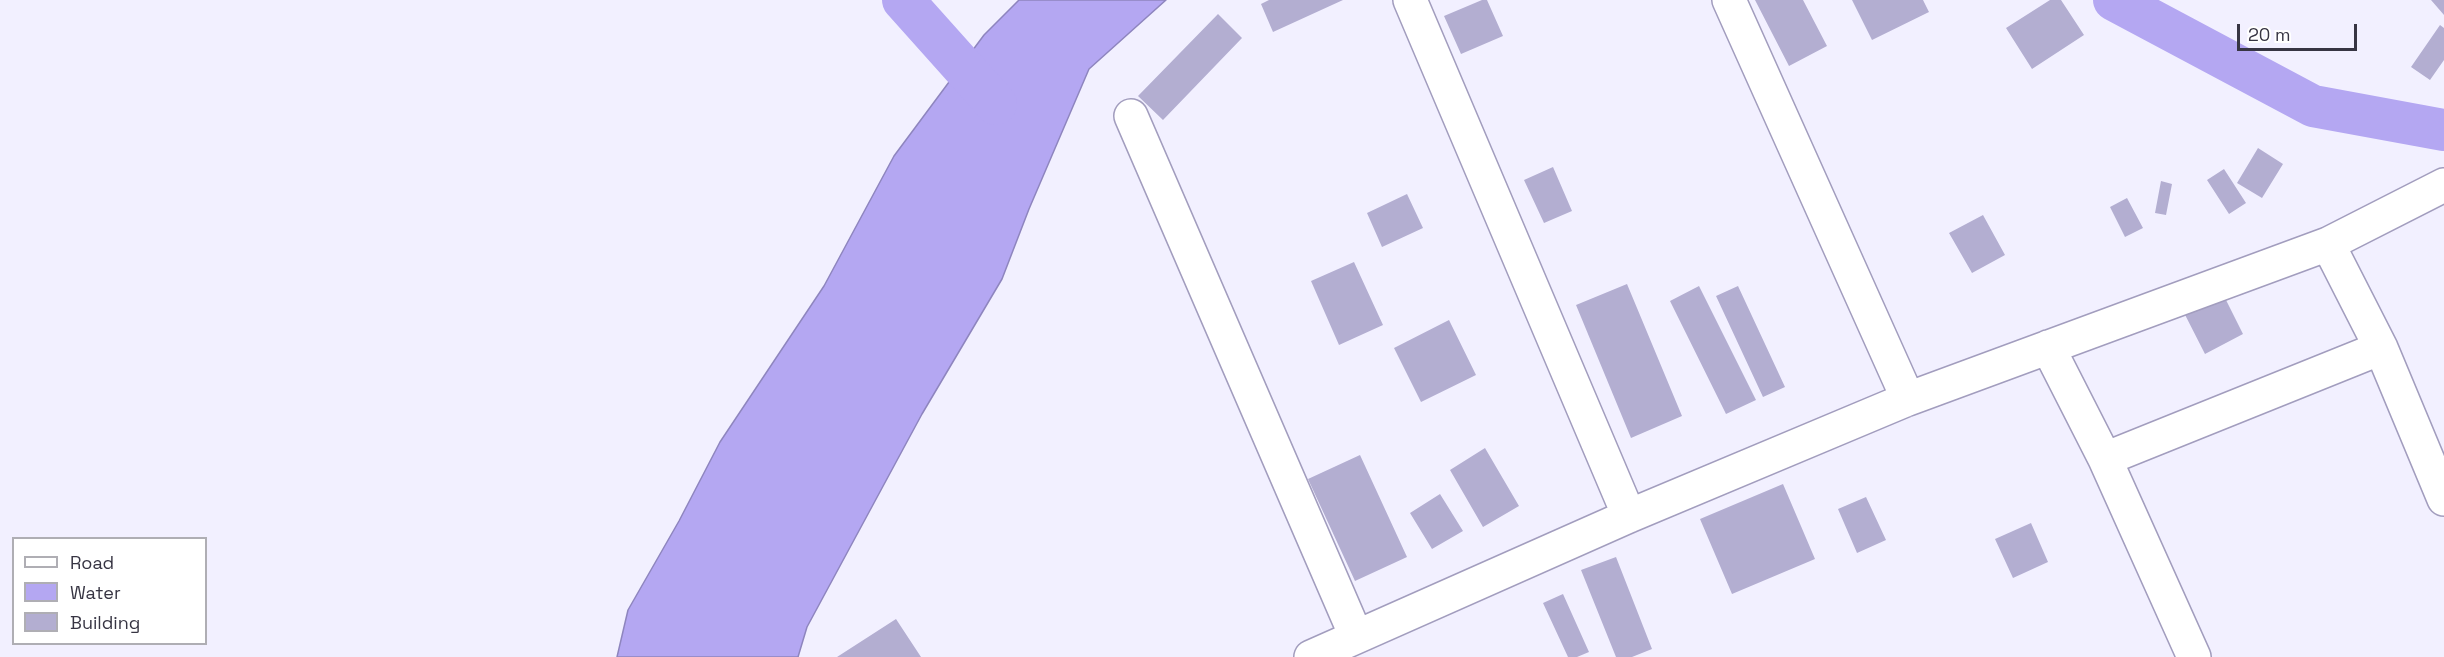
<!DOCTYPE html>
<style>
body{margin:0}
#map{position:relative;width:2444px;height:657px;overflow:hidden;background:#f2f0ff;font-family:"Space Grotesk",sans-serif}
canvas{display:block}
.legend{position:absolute;left:12px;top:537px;width:195px;height:108px;box-sizing:border-box;background:#fff;border:2px solid #afaeb4;margin:0;padding:8px 10px;list-style:none;font-size:18px;color:#373543}
.legend li{display:flex;align-items:center;gap:12px;height:30px}
.legend b{width:30px;border:2px solid #afaeb4}
.scale{position:absolute;left:2237px;top:24px;width:120px;height:27px;box-sizing:border-box;border:3px solid #373543;border-top:0;padding-left:8px;font-size:18px;line-height:21px;white-space:nowrap;color:#373543;-webkit-text-stroke:4px #fff;paint-order:stroke}
</style>
<div id="map">
<canvas width="2444" height="657"></canvas>
<ul class="legend">
<li><b style="height:8px;background:#fff"></b>Road</li>
<li><b style="height:16px;background:#b4a7f2"></b>Water</li>
<li><b style="height:16px;background:#b3aed1"></b>Building</li>
</ul>
<div class="scale">20 m</div>
</div>
<script>
const ctx = document.querySelector('canvas').getContext('2d');
ctx.lineJoin = 'round';
function fill(path, color) { ctx.fillStyle = color; ctx.fill(path, 'evenodd'); }
function strokePath(path, color, width, dash) { ctx.strokeStyle = color; ctx.lineWidth = width; ctx.lineCap = dash ? 'butt' : 'round'; ctx.setLineDash(dash || []); ctx.stroke(path); }
const water = new Path2D(`
 M1019,0H1166L1089,69L1029,209L1002,279L922,414L807,627L798,657H617L628,610L679,521L720,442L824,286L894,156L984,35Z`);
fill(water, '#b4a7f2');
strokePath(water, '#8e85be', 1.5);
strokePath(new Path2D(`
 M903,0L996,104
 M2114,0L2313,106L2444,130`), '#b4a7f2', 42);
fill(new Path2D(`
 M1269,0H1343L1273,32L1261,4Z
 M1482,0H1487L1503,36L1461,54L1444,16Z
 M1755,0H1803L1827,46L1789,66Z
 M1852,0H1923L1929,12L1872,40Z
 M2050,0H2061L2084,35L2032,69L2006,28Z
 M2431,0H2444V15Z
 M1218,14L1242,38L1163,120L1138,96Z
 M2440,25L2444,28V60L2430,80L2411,67Z
 M2258,148L2283,164L2262,198L2237,183Z
 M1553,167L1572,211L1544,223L1524,180Z
 M2224,169L2246,203L2229,214L2207,180Z
 M2161,181L2172,184L2166,215L2155,213Z
 M1407,194L1423,228L1382,247L1367,213Z
 M2127,198L2143,228L2125,237L2110,207Z
 M1983,215L2005,255L1972,273L1949,233Z
 M1354,262L1383,325L1339,345L1311,281Z
 M2217,282L2243,334L2205,354L2178,301Z
 M1627,284L1682,416L1631,438L1576,305Z
 M1699,286L1756,400L1726,414L1670,301Z
 M1738,286L1785,387L1763,397L1716,296Z
 M1449,320L1476,375L1421,402L1394,348Z
 M1485,448L1519,506L1483,527L1450,470Z
 M1360,455L1407,557L1355,581L1308,479Z
 M1783,484L1815,559L1732,594L1700,519Z
 M1440,494L1463,531L1432,549L1410,513Z
 M1866,497L1886,540L1857,553L1838,509Z
 M2031,523L2048,562L2013,578L1995,539Z
 M1616,557L1652,649L1632,657H1616L1581,570Z
 M1563,594L1589,652L1577,657H1568L1543,603Z
 M896,619L921,657H837Z`), '#b3aed1');
const street = new Path2D(`
 M1410,0L1629,516
 M1729,0L1908,399
 M1131,116L1356,636
 M2328,244L2381,348L2444,499
 M2048,347L2105,459L2194,657
 M2105,459L2381,348
 M1311,657L1629,516L1908,399L2328,244L2444,185`);
strokePath(street, '#a29dbe', 36);
strokePath(street, '#fff', 33);
</script>
